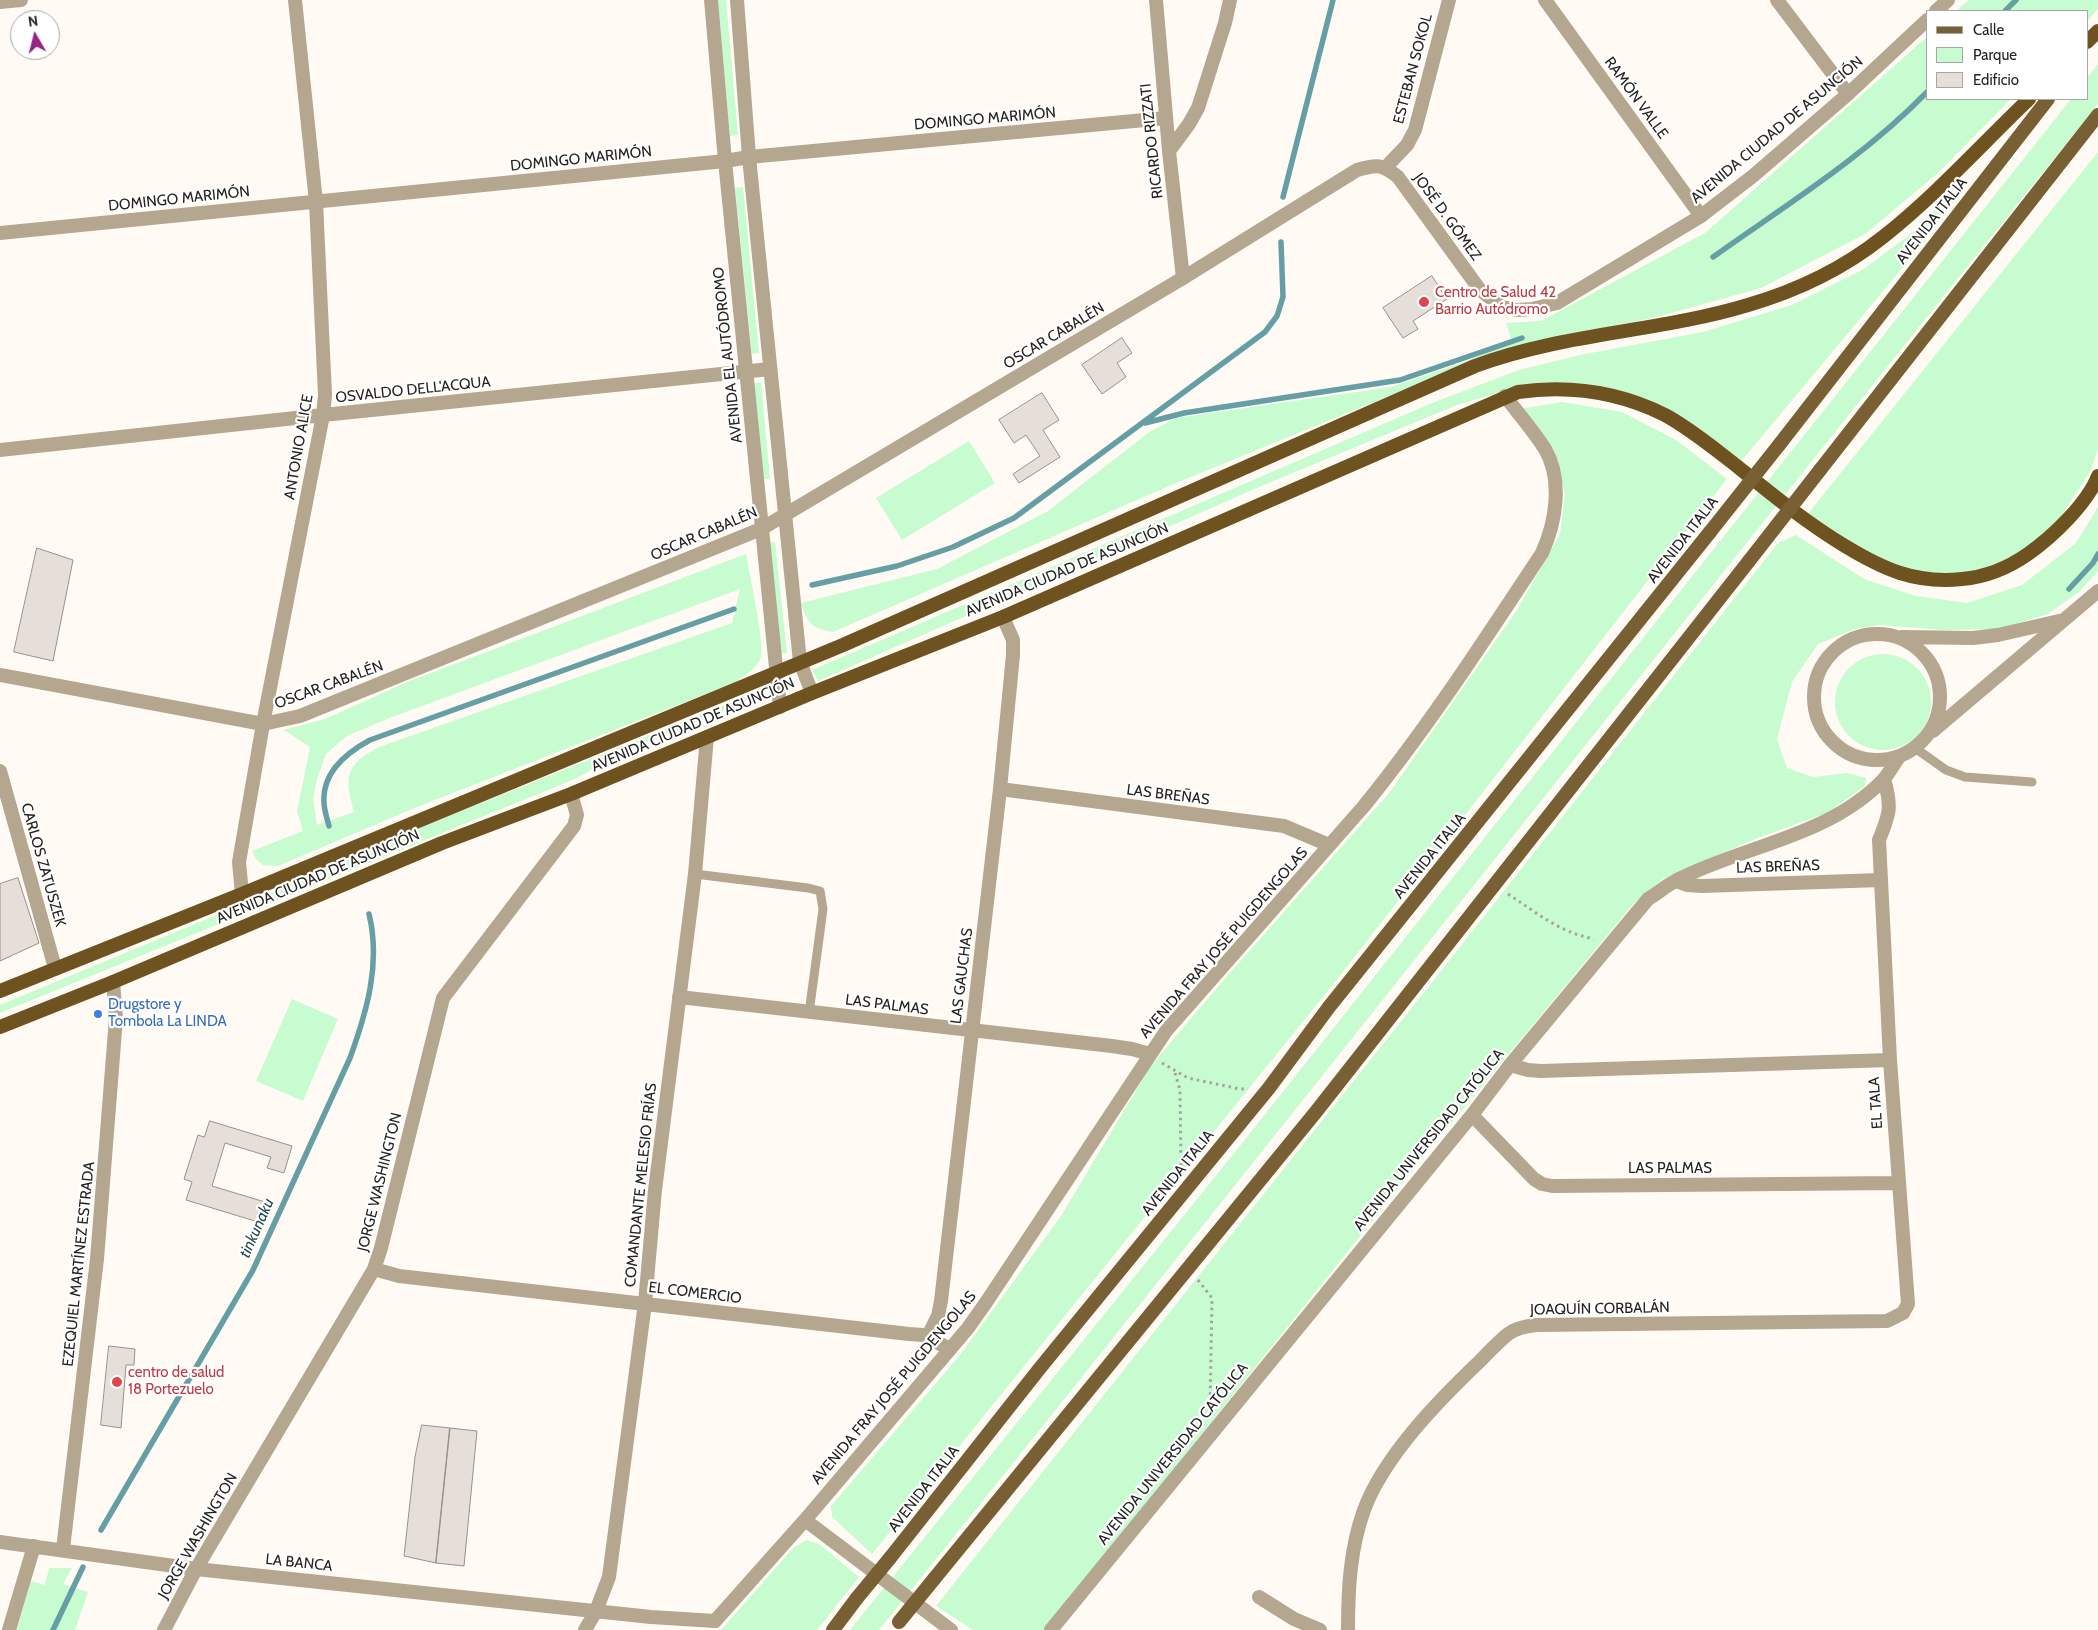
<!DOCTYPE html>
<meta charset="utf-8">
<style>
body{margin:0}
#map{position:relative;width:2098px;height:1630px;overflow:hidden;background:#fffbf4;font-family:Cabin,sans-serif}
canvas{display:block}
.legend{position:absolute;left:1926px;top:10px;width:162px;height:90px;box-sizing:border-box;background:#fff;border:1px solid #a8a7a6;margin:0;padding:6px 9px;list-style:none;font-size:15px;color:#262421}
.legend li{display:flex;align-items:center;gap:10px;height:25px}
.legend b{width:25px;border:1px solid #a8a7a6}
.north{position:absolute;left:10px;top:10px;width:50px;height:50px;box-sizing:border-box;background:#fff;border:1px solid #a8a7a6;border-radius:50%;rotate:352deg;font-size:14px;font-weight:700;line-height:20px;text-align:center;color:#262421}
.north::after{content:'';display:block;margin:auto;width:18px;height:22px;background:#942484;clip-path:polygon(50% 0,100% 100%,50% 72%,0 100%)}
</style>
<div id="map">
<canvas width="2098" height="1630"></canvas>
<ul class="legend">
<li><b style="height:6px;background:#795f34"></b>Calle</li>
<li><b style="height:14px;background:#c7fbd0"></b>Parque</li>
<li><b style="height:14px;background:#e6dfd8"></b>Edificio</li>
</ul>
<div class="north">N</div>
</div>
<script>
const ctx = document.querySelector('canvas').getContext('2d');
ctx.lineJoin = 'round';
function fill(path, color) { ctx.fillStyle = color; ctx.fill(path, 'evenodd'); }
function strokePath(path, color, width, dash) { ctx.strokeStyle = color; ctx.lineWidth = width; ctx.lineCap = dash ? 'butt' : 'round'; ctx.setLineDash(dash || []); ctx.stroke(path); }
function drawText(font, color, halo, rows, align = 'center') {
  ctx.font = font + ' Cabin,sans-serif'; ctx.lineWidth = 4.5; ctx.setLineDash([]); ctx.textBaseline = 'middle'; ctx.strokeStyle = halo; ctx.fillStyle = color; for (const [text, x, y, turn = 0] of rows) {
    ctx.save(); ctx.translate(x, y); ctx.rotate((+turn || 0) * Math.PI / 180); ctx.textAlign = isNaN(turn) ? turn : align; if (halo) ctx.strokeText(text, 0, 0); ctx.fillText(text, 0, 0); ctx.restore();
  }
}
fill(new Path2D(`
 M718,0H726L738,135L730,136Z
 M1969,0H2098V9L2087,21V11H1956Z
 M1927,37V99H2011L1938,173L1865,234L1761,288L1657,317L1588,331L1487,356L1176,483L833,632C811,628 808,624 801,603L937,569L1048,511L1148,433L1176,418L1391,387L1467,361L1512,342L1506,323L1541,321L1705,233Z
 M2098,64V104C1690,611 1287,1123 879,1630H850L1239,1147L2071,99H2087V78Z
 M2098,152V449L2091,470L2060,518L2022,552L1972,574H1917L1875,558L1807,515Z
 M743,187L759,353L752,354L735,188Z
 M1951,194L1958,196L1924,242L1738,465L1657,409L1518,387L1457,405L1259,487L818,681L812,670L1432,403L1519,370L1580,355L1703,332L1792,305L1862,270L1907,237Z
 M753,383H761L770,479H762Z
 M1562,402L1622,412L1676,440L1727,479L1331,987L872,1554L832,1517L831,1506L960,1355L1061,1216L1150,1067L1221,983L1390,792L1517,610L1560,534L1565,493L1558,471L1519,409Z
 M969,441L995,483L902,540L876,498Z
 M2098,507V571L2080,591L2048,614L1999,629L1942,630L1880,625L1855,629L1818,644L1792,682L1777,739L1787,768L1813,777L1847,773L1866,778L1865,786L1827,813L1755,839L1663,879L1634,903L1425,1155L1045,1630H973L936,1606L1426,990L1778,543L1796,535L1864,579L1916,596L1967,603L2022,585L2076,543Z
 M775,542L787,653H780L767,543Z
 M746,554C749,572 765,643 761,657C757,669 743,676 734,683L412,809L278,866L263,865L256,859L252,851L303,831L297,811L310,747L284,730L325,719L407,682ZM740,589L732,623L379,747C345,765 344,776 354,812L317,825L313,799L317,779L326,754L347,736L392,717Z
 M1835 702a48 48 0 1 1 96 0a48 48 0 1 1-96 0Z
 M750,695L752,699L621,753L575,779L0,1013V1005L284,887L325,867L367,853L424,826Z
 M292,999L338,1019L303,1101L256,1081Z
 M807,1540L819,1544L859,1577L817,1630H721L794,1547Z
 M49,1568H72L63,1584L88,1592L75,1630H17L31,1581L45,1585Z`), '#c7fbd0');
strokePath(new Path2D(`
 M2005,11L2016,0
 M1283,197L1333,0
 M1713,257C1786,205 1864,157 1927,92
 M1145,423L1184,413L1400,380L1522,338
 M812,585L897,566L953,547L1014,518L1265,332L1277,316L1283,297L1281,242
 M2069,589L2093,563L2098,554
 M329,826C327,818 324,810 324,802C322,772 346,753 370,740L734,609
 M101,1530L253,1270L350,1058C367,1011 381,963 369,914
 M53,1630L83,1567`), '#669ea5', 5.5);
const building = new Path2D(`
 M1432,276L1447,299L1413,321L1418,329L1403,338L1383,308Z
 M1122,338L1132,353L1117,363L1126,377L1102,394L1082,365Z
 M1042,393L1059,420L1043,430L1060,457L1019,483L1013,474L1040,456L1026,435L1014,443L999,420Z
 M37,548L73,560L53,661L14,652Z
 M18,878L39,943L0,961V884Z
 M210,1121L292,1146L284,1173L267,1168L271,1157L225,1143L212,1186L265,1202L258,1222L186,1200L192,1182L184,1179L198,1135L204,1137Z
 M109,1346L135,1349L134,1365H126L121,1428L101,1425Z
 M422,1425L450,1428L436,1563L404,1556L415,1457Z
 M450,1428L477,1431L464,1566L436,1563Z`);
fill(building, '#e6dfd8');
strokePath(building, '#97918a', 1);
strokePath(new Path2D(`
 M1508,894C1537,913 1559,932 1594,939
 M1162,1063L1188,1078L1240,1089H1248
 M1175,1073L1180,1090L1181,1168
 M1198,1280L1212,1298L1210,1409`), '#a6a29d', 3, [2.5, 4]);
strokePath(new Path2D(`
 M1915,748L1946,770L1965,777L2032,782
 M695,874L808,888L820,891L823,909L809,1013`), '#b4a68f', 9);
strokePath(new Path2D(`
 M1156,0L1169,151L1183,278
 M1545,0L1701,216
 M1777,0L1848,94
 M0,2L21,0
 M1169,151L1189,124L1198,108L1225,23L1230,0
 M1386,167L1407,145L1415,130L1449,0
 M0,233L725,161L749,157L1166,118
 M0,450L323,415L770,369
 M1814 697a63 63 0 1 1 126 0a63 63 0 1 1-126 0Z
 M1902,637L1973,638L1998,635L2059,621
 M0,675L263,724L300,716L761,529
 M1933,731L2098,591
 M0,771L55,968
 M1000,789L1284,826L1329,845
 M1676,881L1687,885L1702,886L1881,880
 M242,894L239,862L263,724L323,415L325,395L316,202L295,0
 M679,997L1112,1046L1132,1049L1150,1054
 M1510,1065L1528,1070L1541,1071L1890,1060
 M1472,1115L1534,1179L1542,1184L1552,1186L1898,1183
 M374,1269L399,1276L909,1334L923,1335L950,1349
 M927,1338L938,1316L941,1301L1000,789L1013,655V640L1003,617
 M0,1542L196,1569L651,1617L715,1621
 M63,1549L97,1259L116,1018L113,982
 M1259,1597L1294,1619L1320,1630
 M9,1630L34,1546
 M164,1630L196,1569L374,1269L381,1248L443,998L574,826L577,815L571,794
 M585,1630L596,1611L609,1577L645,1303L655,1190L695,874L707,737
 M1051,1630L1472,1115L1510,1065L1648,899C1658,893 1667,885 1677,880C1745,845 1829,837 1884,779C1889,773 1894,764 1899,757
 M1348,1630C1348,1589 1350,1549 1364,1510C1384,1456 1439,1400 1480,1361C1489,1352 1498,1342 1508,1334C1516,1328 1527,1326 1536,1325L1887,1321L1903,1313L1908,1304L1890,1060L1879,840C1890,813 1892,807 1884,779`), '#b4a68f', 14);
strokePath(new Path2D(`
 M711,0L725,161L780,707
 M737,0L749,157L800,662L812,693
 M1936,11L1948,0
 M761,529L1183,278L1357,170C1377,164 1382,164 1398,177L1480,290L1502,307L1517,310L1532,309L1557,303L1701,216L1753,176L1848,94L1927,20
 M805,1520L951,1630
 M715,1621L805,1520L968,1328L987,1301L1166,1031L1364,806C1429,726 1485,639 1542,553C1556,522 1563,480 1545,449C1533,430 1518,413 1505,396`), '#b4a68f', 14);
strokePath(new Path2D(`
 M1779,445L2048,99
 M1820,470L2098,115
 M890,1558L1040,1368L1269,1088L1329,1007L1710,532
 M934,1579L1315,1113L1749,561
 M833,1630L857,1598`), '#795f34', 14);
strokePath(new Path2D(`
 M2087,42L2098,31
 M0,991L242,894L843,645L1475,366C1563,333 1659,332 1748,305C1796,291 1844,268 1883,237C1935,196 1981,145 2029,99
 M0,1027L113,982L442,843L571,794L812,693L1003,617L1518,392C1568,385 1619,392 1665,415C1689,428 1711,446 1733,463C1769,492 1805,522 1845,546C1883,569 1915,584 1962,579C1986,577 2008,568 2028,554C2052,537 2087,504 2098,476`), '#6e5220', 14);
strokePath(new Path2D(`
 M1710,532L1779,445
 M1749,561L1820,470
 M857,1598L890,1558
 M899,1622L934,1579`), '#795f34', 14);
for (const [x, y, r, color] of [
 [1424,302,6,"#e0444e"],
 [98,1014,5,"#3f7fe0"],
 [117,1382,6,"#e0444e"]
]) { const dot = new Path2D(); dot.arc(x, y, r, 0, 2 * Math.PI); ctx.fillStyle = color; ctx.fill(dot); strokePath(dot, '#fff', 2); }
drawText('15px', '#262421', '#fff', [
 ["ESTEBAN SOKOL",1413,69,-75],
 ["RAMÓN VALLE",1636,98,54],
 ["DOMINGO MARIMÓN",985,119,-5],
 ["AVENIDA CIUDAD DE ASUNCIÓN",1777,130,-40],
 ["RICARDO RIZZATI",1152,141,-96],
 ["DOMINGO MARIMÓN",581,159,-6],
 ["DOMINGO MARIMÓN",179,199,-6],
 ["JOSÉ D. GÓMEZ",1447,217,54],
 ["AVENIDA ITALIA",1932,221,-52],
 ["OSCAR CABALÉN",1054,336,-31],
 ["AVENIDA EL AUTÓDROMO",728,355,-96],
 ["OSVALDO DELL'ACQUA",413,390,-6],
 ["ANTONIO ALICE",299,447,-80],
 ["OSCAR CABALÉN",704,534,-23],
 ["AVENIDA ITALIA",1683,540,-52],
 ["AVENIDA CIUDAD DE ASUNCIÓN",1067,570,-23],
 ["OSCAR CABALÉN",329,685,-20],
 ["AVENIDA CIUDAD DE ASUNCIÓN",693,725,-23],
 ["LAS BREÑAS",1168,795,7],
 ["AVENIDA ITALIA",1430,856,-51],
 ["CARLOS ZATUSZEK",43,865,74],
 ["LAS BREÑAS",1778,867,-2],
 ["AVENIDA CIUDAD DE ASUNCIÓN",318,877,-23],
 ["AVENIDA FRAY JOSÉ PUIGDENGOLAS",1224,943,-49],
 ["LAS GAUCHAS",962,976,-83],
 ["LAS PALMAS",887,1005,7],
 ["EL TALA",1876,1103,-94],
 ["AVENIDA UNIVERSIDAD CATÓLICA",1429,1140,-51],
 ["LAS PALMAS",1670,1169],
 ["AVENIDA ITALIA",1178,1173,-51],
 ["JORGE WASHINGTON",380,1182,-76],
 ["COMANDANTE MELESIO FRÍAS",641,1185,-84],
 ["EZEQUIEL MARTÍNEZ ESTRADA",79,1264,-84],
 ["EL COMERCIO",695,1293,7],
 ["JOAQUÍN CORBALÁN",1600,1309,-1],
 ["AVENIDA FRAY JOSÉ PUIGDENGOLAS",894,1388,-50],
 ["AVENIDA UNIVERSIDAD CATÓLICA",1173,1454,-51],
 ["AVENIDA ITALIA",924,1489,-52],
 ["JORGE WASHINGTON",198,1536,-60],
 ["LA BANCA",299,1563,6]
]);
drawText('15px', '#be3a42', '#fff', [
 ["Centro de Salud 42",1435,293],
 ["Barrio Autódromo",1435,310],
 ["centro de salud",128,1373],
 ["18 Portezuelo",128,1390]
], 'left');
drawText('15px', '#366cbe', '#fff', [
 ["Drugstore y",108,1005],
 ["Tombola La LINDA",108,1022]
], 'left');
drawText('italic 16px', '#22484d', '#fff', [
 ["tinkunaku",257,1228,-66]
]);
</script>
